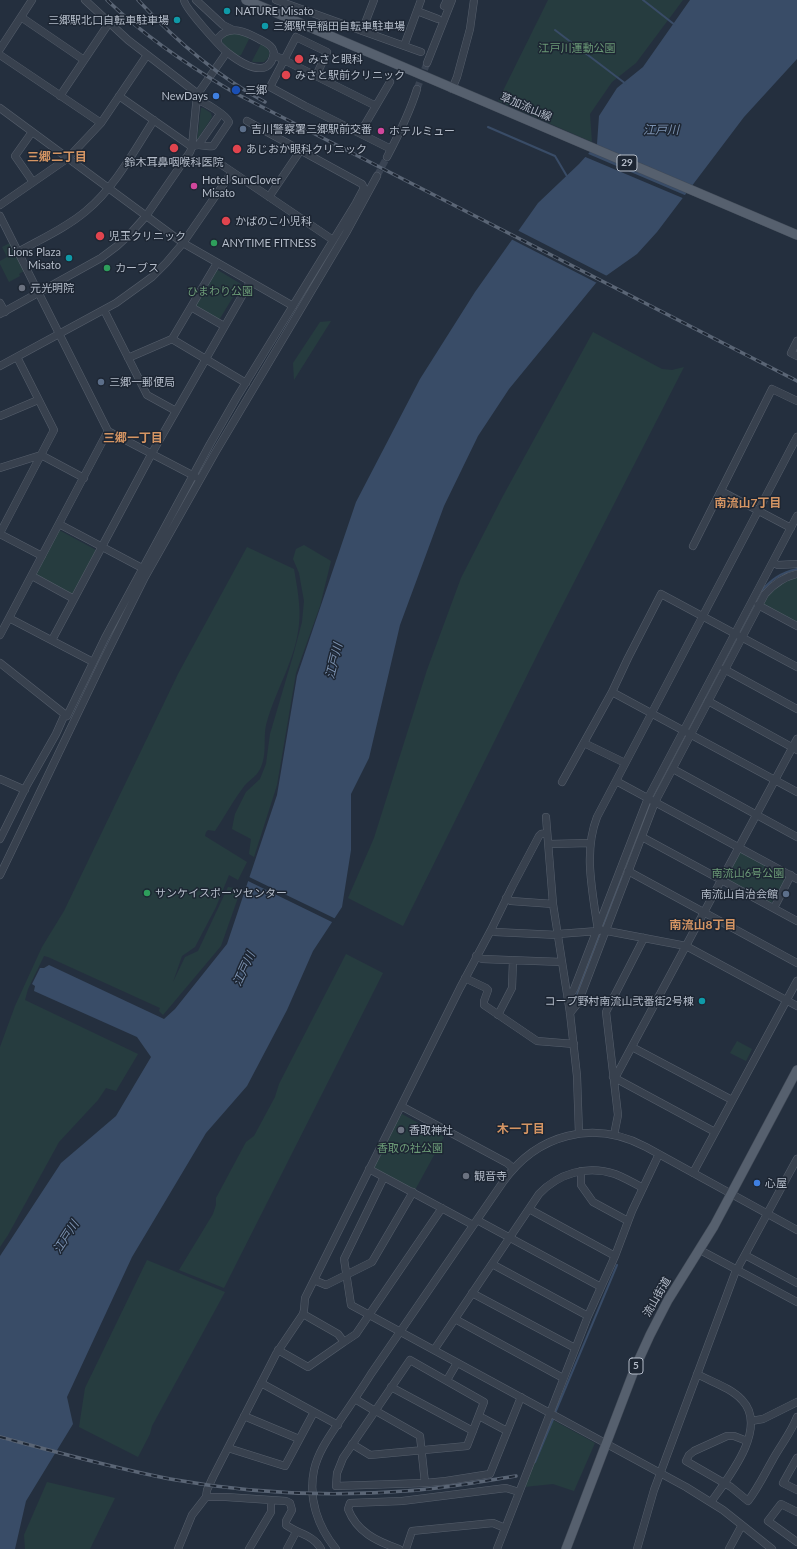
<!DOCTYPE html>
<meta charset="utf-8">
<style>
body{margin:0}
canvas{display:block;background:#242f3e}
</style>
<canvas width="797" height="1549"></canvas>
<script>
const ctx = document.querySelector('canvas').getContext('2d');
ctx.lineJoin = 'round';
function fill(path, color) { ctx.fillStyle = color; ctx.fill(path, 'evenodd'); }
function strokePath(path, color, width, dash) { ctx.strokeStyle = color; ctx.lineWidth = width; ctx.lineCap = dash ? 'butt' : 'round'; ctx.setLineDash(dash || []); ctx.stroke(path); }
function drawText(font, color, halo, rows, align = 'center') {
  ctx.font = font + ' Lato,"Noto Sans JP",sans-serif'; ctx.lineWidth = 3; ctx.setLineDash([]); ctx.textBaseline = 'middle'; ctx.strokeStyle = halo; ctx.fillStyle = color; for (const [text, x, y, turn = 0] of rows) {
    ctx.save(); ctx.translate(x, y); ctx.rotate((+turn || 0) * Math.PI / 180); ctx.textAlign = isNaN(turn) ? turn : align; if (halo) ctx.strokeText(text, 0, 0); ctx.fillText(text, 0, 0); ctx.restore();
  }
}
fill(new Path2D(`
 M548,0H683L636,63L612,82L590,114L592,142L498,101Z
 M236,33L248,37L249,39L241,55L238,56L232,53L222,42C223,34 230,34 236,33Z
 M261,44C268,47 271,51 268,58L264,62H253L252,61Z
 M201,108H203L211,113L212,117L197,140Z
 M10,243L24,271L19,274L20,276L9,282L0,264V261L7,257L2,247Z
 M216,269L241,284L219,320L195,306Z
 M331,321L294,380L293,363L320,322Z
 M593,332L662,369L672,370L684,367L543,643L403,926L348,898L374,838L427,670L461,578L503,496Z
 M59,530L96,550L72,595L35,575Z
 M304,545L331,561L320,606L296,673L277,785L254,857L249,854L251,839L232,829L235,814L246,792L260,779L266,764L270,734L293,656L302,622L304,601L299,573L293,559L296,549Z
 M247,547L294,569C297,587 301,606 299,624C296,659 275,691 266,725C263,739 267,753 261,767C258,775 251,779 245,785C234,799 225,816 215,831L208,830L206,832L205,836L247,862L238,880L229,875L216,907L195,947L182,956L173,982L185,957L198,951L228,887L241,889L221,946L163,1015L159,1011L160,1008L48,957L44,956L28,989L25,1000L138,1054L116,1091L106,1088L98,1100L59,1142L8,1235L0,1247V1047L15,1006L42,947L64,911L178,674Z
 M797,576V622L763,604L773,587Z
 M741,850L787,877L771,904L726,879Z
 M346,954L383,973L224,1288L179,1270L213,1214L216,1205V1198L246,1142L254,1136L275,1097L279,1084Z
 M737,1041L752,1049L746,1061L730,1053Z
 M402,1114L444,1137L415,1190L372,1167L395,1124Z
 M147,1260L225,1292L152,1426L150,1434L138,1457L79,1427L85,1388Z
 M553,1420L595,1443L574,1491L553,1484L524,1487L550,1421Z
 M47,1482L115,1498L90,1549H25L24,1535Z`), '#263c3f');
fill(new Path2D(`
 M690,0H797V59L744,117L657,232L637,254L596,283L509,389L478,436L444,506L400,625L369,758L351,794V850L342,907L313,951L287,1010L247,1086L206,1133L132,1257L67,1397L73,1424L26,1501L15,1549H0V1256L61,1163L116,1116L151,1057L137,1037L34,991L35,986L32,984L40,968H44L49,965L164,1019L175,1009L227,944L277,795L297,676L356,502L420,379L475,292L538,203L579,164L597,144L599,116L617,88L643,67Z`), '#394c67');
fill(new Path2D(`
 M586,153L687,196L685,199L583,156Z
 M517,230L609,277L599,284L511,239Z
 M247,876L336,919L334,923L246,880Z`), '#242f3e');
strokePath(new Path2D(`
 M643,0L675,25
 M555,30L626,84
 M488,127L555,156L568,178
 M760,592C772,579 780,573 797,569
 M602,928L621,878
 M573,1005L600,932
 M555,1413L617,1265
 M535,1462L554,1417`), '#394c67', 2);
strokePath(new Path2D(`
 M417,89L427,63
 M377,176L387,157`), '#3a4453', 7, [7, 3.5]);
const minor = new Path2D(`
 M85,0L128,40L198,94
 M184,0C184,7 221,48 228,53C237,60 250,69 261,68C265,68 269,65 271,62C273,58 275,54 273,50C271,44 264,42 259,39C246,32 230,24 218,38V43
 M196,0L223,25L233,30
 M276,0L421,52
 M444,6L447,0
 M417,11L438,19
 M21,17L84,60
 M362,31L374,0
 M404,46L421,0
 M0,49L32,0
 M0,55L101,123
 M274,55L376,106
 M427,63L452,0
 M316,76L327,52L296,37L270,87L305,106L391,149
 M452,89L457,77L470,29L474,0
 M60,96L109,23
 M119,96L192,147
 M0,108L183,243L293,306
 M32,132L15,156L33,182
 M360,133L390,82
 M199,144L220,114
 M192,147C199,142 205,148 213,146L229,122C226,115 204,101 196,100
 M387,157C398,136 410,112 417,89
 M216,161L333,240
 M269,197L300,151
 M0,205L68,158L101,123L147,55
 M0,216L108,431L196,477
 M18,252C41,239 66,228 86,211C115,187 134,151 154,120
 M0,303L5,312
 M191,307L224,326
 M104,310L147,395L176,411
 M0,314L101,258L117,246L130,234L146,216L190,152L192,147L197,95L227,52
 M172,339L246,383
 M797,341L791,353L797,356
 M128,358L172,339L217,263
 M0,366L116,303L152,277L166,263L183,243L232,172
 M0,416L38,400
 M0,468L41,455L84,478
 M721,491L791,528
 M59,524L142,568
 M0,533L54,430L17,357
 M0,534L42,556
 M693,546L772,389L797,401
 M773,563L778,565L797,564
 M32,576L74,599
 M758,605L797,626
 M9,618L93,662
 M0,635L108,431
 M52,640L152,453L250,282
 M0,663L67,716
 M724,669L797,709
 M612,692L797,792
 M708,701L797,750
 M67,716L105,638L210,444L237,397L356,203L364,188L362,184L247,121
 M584,743L625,763
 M673,769L797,837
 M0,779L25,790
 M616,781L797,879
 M562,782L612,692L628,658L661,594L797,667
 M546,817L553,904L570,1013L577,1076L579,1134
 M642,837L797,921
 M0,839L27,785L56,734L65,714
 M549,844L590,843
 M628,871L797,963
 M0,875L102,663L145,577L215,453L346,233L377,176
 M506,898L511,901L553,904
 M774,908L791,875
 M491,930L495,932L558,935
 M602,930L686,946L797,1006
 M558,934L598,931C593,893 583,853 597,817L797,437
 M476,956L482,959L562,962
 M465,978L486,988L488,990L484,1001V1005L537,1041L574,1044
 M568,995L571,994L574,989L648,798L797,516
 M570,1013L578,1003L655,802L765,594C774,584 783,577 797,574
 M498,1015L512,988L513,960
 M632,1047L732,1100
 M613,1077L715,1132
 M615,1078L797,739
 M401,1106L507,1163L513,1168
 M614,1135L618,1115L606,1012L644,938
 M369,1169L473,1225
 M581,1171V1185L593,1202L628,1221
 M693,1173L797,981
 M384,1177L344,1259L351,1305L686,1487L723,1510L772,1549
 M529,1209L615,1256
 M477,1220L601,1287
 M700,1250L797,1302
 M745,1255L797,1283
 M492,1264L588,1316
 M314,1280L460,988L491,930L512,887L539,836L541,834L547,833
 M472,1293L575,1348
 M303,1314L338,1334L344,1342L356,1334L442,1208
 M455,1319L563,1378
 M278,1350L308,1367L344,1342
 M434,1350L539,1194C559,1173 587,1165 615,1174C625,1178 634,1183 643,1188
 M697,1374C712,1382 731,1388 742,1400C769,1428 728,1478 711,1502
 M447,1380L457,1363
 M261,1383L338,1425
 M391,1387L473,1431
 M355,1399L375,1411
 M376,1411L420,1436L425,1483L446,1481L490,1474L521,1397
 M244,1416L299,1439
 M479,1416L507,1431
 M751,1421L763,1419L797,1402
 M747,1441L734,1436H727L694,1451L689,1455L686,1461L731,1487L748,1501C758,1488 764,1475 772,1461C780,1446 791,1433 797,1417
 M352,1444L370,1455L467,1446L484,1402L410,1360L343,1458L337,1473L336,1486L425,1483
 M228,1448L285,1466L314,1412
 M797,1458L783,1483L797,1490
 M206,1497H226L286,1501L290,1503L292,1510L286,1521V1525C298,1534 314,1535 321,1549
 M797,1512L781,1504L768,1521L797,1542
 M178,1549L192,1515L206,1497L207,1490L213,1477L276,1354L303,1314L304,1310L305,1298L314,1280L326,1285L372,1262L413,1192
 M249,1549L271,1512V1501
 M287,1549L296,1532
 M336,1549C318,1527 308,1499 314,1470C318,1452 329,1437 339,1422C350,1406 361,1390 371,1374C415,1310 459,1246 503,1182C537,1134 593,1119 646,1147L797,1230
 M399,1549C376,1541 357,1532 348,1509L350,1503L402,1501L506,1488L519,1492
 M406,1549L412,1531L493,1523L505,1528
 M497,1549L588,1316L615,1256L632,1211L659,1154
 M637,1549L654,1490L735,1273L797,1159
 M729,1549L742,1525`);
const major = new Path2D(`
 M246,0L797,235
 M566,1549L635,1368L650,1335L668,1300L714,1226L797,1070`);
strokePath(minor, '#565f6c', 8);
strokePath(major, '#414a57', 10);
strokePath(minor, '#38414e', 7);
strokePath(major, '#56606e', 9);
const rail = new Path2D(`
 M107,0C145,37 189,66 233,92L797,381
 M138,0C175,40 217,76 265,102
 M0,1437C56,1452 113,1468 170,1479C247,1493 328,1497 405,1491C442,1489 479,1482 516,1476`);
strokePath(rail, '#5a6575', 3.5);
strokePath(rail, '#1d2633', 2, [6]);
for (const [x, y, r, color] of [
 [227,11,4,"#0f9aa8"],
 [177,20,4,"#0f9aa8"],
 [265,26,4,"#0f9aa8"],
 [299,59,5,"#e0444e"],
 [286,75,5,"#e0444e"],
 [236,90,5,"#1a4fb4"],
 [216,96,4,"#3f7fe0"],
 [243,129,4,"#5c6f8a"],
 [381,131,4,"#d1479c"],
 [174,148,5,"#e0444e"],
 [237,149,5,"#e0444e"],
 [194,186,4,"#d1479c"],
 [226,221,5,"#e0444e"],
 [100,236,5,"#e0444e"],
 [214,243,4,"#2e9e5b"],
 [69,258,4,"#0f9aa8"],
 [107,268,4,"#2e9e5b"],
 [22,288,4,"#6b7280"],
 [101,382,4,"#5c6f8a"],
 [147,893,4,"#2e9e5b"],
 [786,894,4,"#5c6f8a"],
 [702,1001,4,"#0f9aa8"],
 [401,1130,4,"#6b7280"],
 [466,1176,4,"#6b7280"],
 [757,1183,4,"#3f7fe0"]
]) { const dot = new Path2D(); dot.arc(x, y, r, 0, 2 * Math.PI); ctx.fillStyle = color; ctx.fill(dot); strokePath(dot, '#1d2633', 1.5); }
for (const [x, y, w] of [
 [627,163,20],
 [636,1366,14]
]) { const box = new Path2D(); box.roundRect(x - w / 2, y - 8, w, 16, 3); ctx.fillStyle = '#1d2633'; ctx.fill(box); strokePath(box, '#b4bcc9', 1); }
drawText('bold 10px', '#b4bcc9', null, [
 ["29",627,163],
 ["5",636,1366]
]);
drawText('11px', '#b4bcc9', '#1d2633', [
 ["NATURE Misato",235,11],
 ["三郷駅北口自転車駐車場",169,20,"right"],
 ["三郷駅早稲田自転車駐車場",273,26],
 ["みさと眼科",308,59],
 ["みさと駅前クリニック",295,75],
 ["三郷",245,90],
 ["NewDays",208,96,"right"],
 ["吉川警察署三郷駅前交番",251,129],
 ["ホテルミュー",389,131],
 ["あじおか眼科クリニック",246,149],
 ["鈴木耳鼻咽喉科医院",174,162,"center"],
 ["Hotel SunClover",202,180],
 ["Misato",202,193],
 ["かばのこ小児科",235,221],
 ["児玉クリニック",109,236],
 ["ANYTIME FITNESS",222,243],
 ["Lions Plaza",61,252,"right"],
 ["Misato",61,265,"right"],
 ["カーブス",115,268],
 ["元光明院",30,288],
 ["三郷一郵便局",109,382],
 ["サンケイスポーツセンター",155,893],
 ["南流山自治会館",778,894,"right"],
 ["コープ野村南流山弐番街2号棟",694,1001,"right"],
 ["香取神社",409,1130],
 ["観音寺",474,1176],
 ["心屋",765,1183]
], 'left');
drawText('11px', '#6b9a76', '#1d2633', [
 ["江戸川運動公園",577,48],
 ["ひまわり公園",220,291],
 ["南流山6号公園",748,873],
 ["香取の社公園",410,1148]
]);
drawText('11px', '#b4bcc9', '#1d2633', [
 ["草加流山線",526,107,23],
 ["流山街道",657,1297,-60]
]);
drawText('italic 12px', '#7c92b1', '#1d2633', [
 ["江戸川",661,130],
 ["江戸川",334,661,-76],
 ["江戸川",244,969,-65],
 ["江戸川",66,1237,-57]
]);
drawText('bold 12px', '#d59563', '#1d2633', [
 ["三郷二丁目",57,157],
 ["三郷一丁目",133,438],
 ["南流山7丁目",748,503],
 ["南流山8丁目",703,925],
 ["木一丁目",521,1129]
]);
</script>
